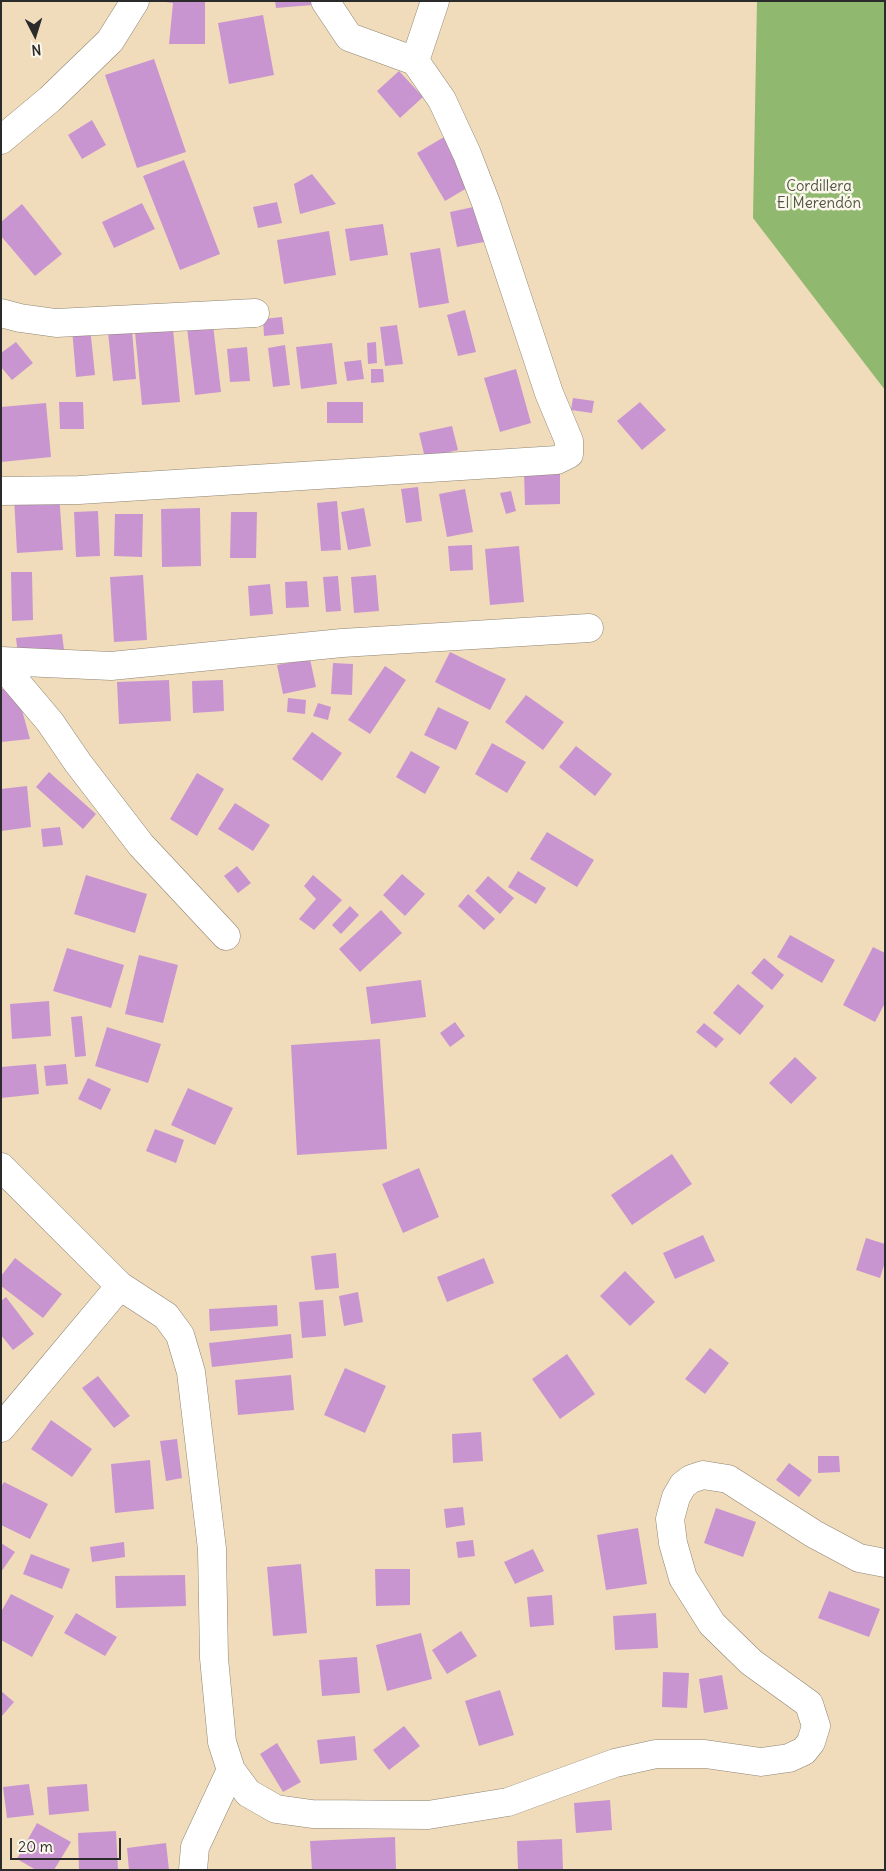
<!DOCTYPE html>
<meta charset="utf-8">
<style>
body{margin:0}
#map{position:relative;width:886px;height:1871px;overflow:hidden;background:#f0dcbb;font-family:Delius,sans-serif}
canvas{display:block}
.frame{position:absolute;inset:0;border:2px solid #2b2b2b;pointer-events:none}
.north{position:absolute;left:10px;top:10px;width:50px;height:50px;-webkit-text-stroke:4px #fbf7ec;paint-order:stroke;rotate:175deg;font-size:14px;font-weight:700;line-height:20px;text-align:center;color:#2b2b2b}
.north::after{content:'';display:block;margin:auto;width:18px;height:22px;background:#2b2b2b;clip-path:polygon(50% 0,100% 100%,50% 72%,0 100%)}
.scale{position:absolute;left:10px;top:1838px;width:111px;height:22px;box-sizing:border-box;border:2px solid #2b2b2b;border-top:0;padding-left:6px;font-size:15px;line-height:18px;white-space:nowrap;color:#2b2b2b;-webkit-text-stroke:4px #fbf7ec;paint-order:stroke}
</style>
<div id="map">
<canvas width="886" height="1871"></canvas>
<div class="frame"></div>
<div class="north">N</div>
<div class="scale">20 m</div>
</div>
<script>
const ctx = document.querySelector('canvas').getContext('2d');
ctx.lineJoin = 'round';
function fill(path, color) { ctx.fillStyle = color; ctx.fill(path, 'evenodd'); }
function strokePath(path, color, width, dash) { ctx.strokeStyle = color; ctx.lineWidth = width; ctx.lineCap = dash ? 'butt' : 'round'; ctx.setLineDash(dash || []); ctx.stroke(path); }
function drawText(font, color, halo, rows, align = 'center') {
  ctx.font = font + ' Delius,sans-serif'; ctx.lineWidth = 5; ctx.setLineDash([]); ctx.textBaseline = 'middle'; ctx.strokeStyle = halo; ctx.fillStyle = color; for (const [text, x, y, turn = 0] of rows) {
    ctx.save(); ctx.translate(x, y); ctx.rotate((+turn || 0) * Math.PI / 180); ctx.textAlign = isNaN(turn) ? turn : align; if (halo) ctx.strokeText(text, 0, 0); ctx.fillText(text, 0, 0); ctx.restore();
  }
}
fill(new Path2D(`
 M757,1H885V390L753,218Z`), '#90b86e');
fill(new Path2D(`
 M158,1H205V44H169L173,3Z
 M275,1H312V5L276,8Z
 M263,15L274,75L229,84L218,23Z
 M154,59L186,152L137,168L105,75Z
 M399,71L423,97L400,118L377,91Z
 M92,120L106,145L82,159L68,135Z
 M444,137L472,185L445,201L417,153Z
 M184,160L220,254L180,270L143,176Z
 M312,174L336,204L300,214L294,184Z
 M277,202L282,223L258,228L253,207Z
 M142,203L155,229L114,248L102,222Z
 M22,204L62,254L35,276L1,236V222Z
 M478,206L484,242L457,247L450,212Z
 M383,224L388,255L350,261L345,229Z
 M329,231L336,275L284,284L277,240Z
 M440,248L449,303L419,308L410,253Z
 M465,310L476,352L458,356L447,315Z
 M282,317L284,334L264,336L263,319Z
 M213,325L221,392L195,395L187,328Z
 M397,325L403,364L385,366L380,327Z
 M90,327L95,375L76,377L72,328Z
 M173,329L180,402L142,405L135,332Z
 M132,330L136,379L113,381L108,332Z
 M16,342L33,363L12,380L1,367V353Z
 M376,342L377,363L368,364L367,343Z
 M332,343L337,384L301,389L296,347Z
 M285,345L290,385L273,387L268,348Z
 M247,347L250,381L230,382L227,349Z
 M361,360L364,379L347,381L344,362Z
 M371,369H383L384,382L371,383Z
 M516,369L531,423L500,432L484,378Z
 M573,398L594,401L592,413L571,410Z
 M59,402H83L84,429H60Z
 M327,402H363V423H327Z
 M640,402L666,430L642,450L617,421Z
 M46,403L51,457L1,462V407Z
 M452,426L458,450L425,458L419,433Z
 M524,472H560V504L525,505Z
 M418,487L422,521L406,523L401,489Z
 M465,489L473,532L447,537L439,494Z
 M511,491L516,511L506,514L500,493Z
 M59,493L63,550L17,553L14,497Z
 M337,501L341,550L321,551L317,503Z
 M200,508L201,566L162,567L161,509Z
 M364,508L371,546L348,550L341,512Z
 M98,511L100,556L76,557L74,512Z
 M231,512H257L256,558H230Z
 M115,514H143L142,557L114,556Z
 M472,545L473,570L450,571L448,546Z
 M519,546L524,602L490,605L485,549Z
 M11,572H32L33,620L12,621Z
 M143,575L147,640L114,642L110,577Z
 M376,575L379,611L354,613L351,577Z
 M338,576L341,611L326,612L323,577Z
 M307,581L309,607L286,608L285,582Z
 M270,584L273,614L250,616L248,586Z
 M62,634L64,650L18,655L16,638Z
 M450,652L506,679L490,710L435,682Z
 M310,659L316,687L283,694L277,665Z
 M333,663L353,664L352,695L331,694Z
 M385,666L406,680L370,734L348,720Z
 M169,680L171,721L119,724L117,682Z
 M223,680L224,711L193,713L192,681Z
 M1,689H4L20,703L30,739L1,742Z
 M526,695L564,722L543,750L505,722Z
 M288,698L306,700L305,714L287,712Z
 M318,703L331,707L328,720L313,716Z
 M438,707L469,722L456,750L424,735Z
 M312,732L342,753L322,781L292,759Z
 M492,743L526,762L507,793L475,774Z
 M576,746L612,774L595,796L559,767Z
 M411,751L440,767L425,794L396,777Z
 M49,772L96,814L83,829L36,787Z
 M197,773L224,789L197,836L170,819Z
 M27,786L31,827L1,831V789Z
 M235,803L270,825L253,851L218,829Z
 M60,827L63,845L43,847L41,829Z
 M547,832L594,860L577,887L530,859Z
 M237,866L251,883L238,893L224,876Z
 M518,871L546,888L536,904L508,887Z
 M402,874L425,894L405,916L383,895Z
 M86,875L147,894L135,933L74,914Z
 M313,875L342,900L314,930L299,919L316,899L304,886Z
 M488,876L514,898L500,914L475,891Z
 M468,894L495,919L484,930L458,906Z
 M350,906L359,915L341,934L332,925Z
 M381,910L402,933L360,972L339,949Z
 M790,935L835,960L822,983L777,957Z
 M873,947L885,953V1003L875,1022L843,1005Z
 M67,948L124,965L111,1008L53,991Z
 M139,955L178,965L163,1023L125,1014Z
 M764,958L784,975L772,990L751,973Z
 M421,980L426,1017L371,1024L366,987Z
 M738,984L764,1006L740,1035L713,1013Z
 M49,1001L51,1036L12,1039L10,1004Z
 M82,1016L86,1056L75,1057L71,1017Z
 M455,1022L465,1036L450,1047L440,1033Z
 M704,1023L724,1039L716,1048L696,1032Z
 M107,1027L161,1044L148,1083L95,1066Z
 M380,1039L387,1149L297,1155L291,1045Z
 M795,1057L817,1078L791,1104L769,1083Z
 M36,1064L39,1094L1,1098V1067Z
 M66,1064L68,1084L46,1086L44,1066Z
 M88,1078L111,1089L101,1110L78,1099Z
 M188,1088L233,1108L215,1145L171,1125Z
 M155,1129L184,1140L176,1163L146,1151Z
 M672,1154L692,1184L632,1225L611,1195Z
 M419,1168L439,1217L403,1233L382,1184Z
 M703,1235L715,1261L675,1279L663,1253Z
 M866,1238L885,1244V1262L880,1278L856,1270Z
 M336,1253L339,1288L315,1290L311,1256Z
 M15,1258L62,1294L43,1318L1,1286V1276Z
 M484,1258L494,1283L447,1302L437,1277Z
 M625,1271L655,1302L630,1326L600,1296Z
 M358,1292L363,1322L344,1326L339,1296Z
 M6,1297L34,1334L13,1350L1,1335V1301Z
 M323,1300L326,1336L302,1338L299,1302Z
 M277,1305L278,1326L210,1331L209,1309Z
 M291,1334L293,1358L212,1367L209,1343Z
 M710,1348L729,1363L705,1394L685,1379Z
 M567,1354L595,1394L560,1419L532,1379Z
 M345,1368L386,1386L365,1433L324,1415Z
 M291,1375L294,1410L238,1415L235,1380Z
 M98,1376L130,1416L114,1428L82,1388Z
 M51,1420L92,1449L72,1477L31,1449Z
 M481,1432L483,1461L453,1463L452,1434Z
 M177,1439L182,1478L166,1481L160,1441Z
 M818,1456H839L840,1472L818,1473Z
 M150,1460L154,1509L115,1513L111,1464Z
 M789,1463L812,1480L799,1497L776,1480Z
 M4,1482L48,1504L30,1539L1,1525V1487Z
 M463,1507L465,1525L446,1528L444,1509Z
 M716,1508L756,1522L743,1557L704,1543Z
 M638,1528L647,1584L606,1590L597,1535Z
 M473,1540L475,1556L458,1558L456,1542Z
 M124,1542L125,1557L92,1562L90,1547Z
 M1,1543L15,1552L1,1572Z
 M533,1549L544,1571L515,1584L504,1562Z
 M31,1554L70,1569L62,1589L23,1574Z
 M301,1564L307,1633L273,1636L267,1567Z
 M375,1569H410V1605L376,1606Z
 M185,1575L186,1606L116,1608L115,1576Z
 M829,1591L880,1609L869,1637L818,1618Z
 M11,1594L54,1616L32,1657L1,1640V1612Z
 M552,1595L554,1625L530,1627L527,1597Z
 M76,1613L117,1637L105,1656L64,1633Z
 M656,1613L658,1648L615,1650L613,1616Z
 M461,1631L477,1656L447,1674L432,1650Z
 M421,1633L432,1679L387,1691L376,1645Z
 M357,1657L360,1693L322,1696L319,1660Z
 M663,1672L689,1673L687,1708L662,1707Z
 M722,1675L728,1709L704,1713L699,1679Z
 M500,1690L514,1735L479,1746L465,1701Z
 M1,1691L14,1702L1,1717Z
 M404,1726L420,1746L389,1770L373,1750Z
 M355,1736L357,1760L320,1764L317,1740Z
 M277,1743L301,1782L283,1792L260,1754Z
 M29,1784L34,1815L7,1818L3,1787Z
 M87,1784L89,1811L49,1815L47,1787Z
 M610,1800L612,1830L576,1833L574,1803Z
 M37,1823L71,1842L54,1870H36L17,1859Z
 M116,1831L118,1870H79L78,1833Z
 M395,1837L396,1870H312L310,1841Z
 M562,1839L563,1870H518L517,1841Z
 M166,1843L169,1870H129L127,1848Z`), '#c995d0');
const minor = new Path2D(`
 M415,61L435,1
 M1,140L50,99L110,41L135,1
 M1,313L20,318L56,323L255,313
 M1,491L79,490L557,460L569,454V441L549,393L486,203L467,154L442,100L415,61L349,37L325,1
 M1,661L111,666L342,643L589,628
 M1,664L50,722L78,763L141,845L226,936
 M1,1167L120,1286L166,1316L180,1335L191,1372L212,1549L214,1658L222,1742L231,1770L248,1793L276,1809L312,1814L428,1815L508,1802L615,1763L656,1754H705L761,1762L789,1758L804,1751L811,1742L816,1726L809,1704L751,1662L712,1624L683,1578L673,1543L670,1519L676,1497L683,1485L691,1479L703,1475L728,1479L814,1534L859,1558L885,1563
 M1,1428L120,1286
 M193,1870L195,1847L231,1770`);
strokePath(minor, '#8e8473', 29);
strokePath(minor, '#fff', 28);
drawText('15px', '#4e5640', '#fbf7ec', [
 ["Cordillera",819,187],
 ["El Merendón",819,204]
]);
</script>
